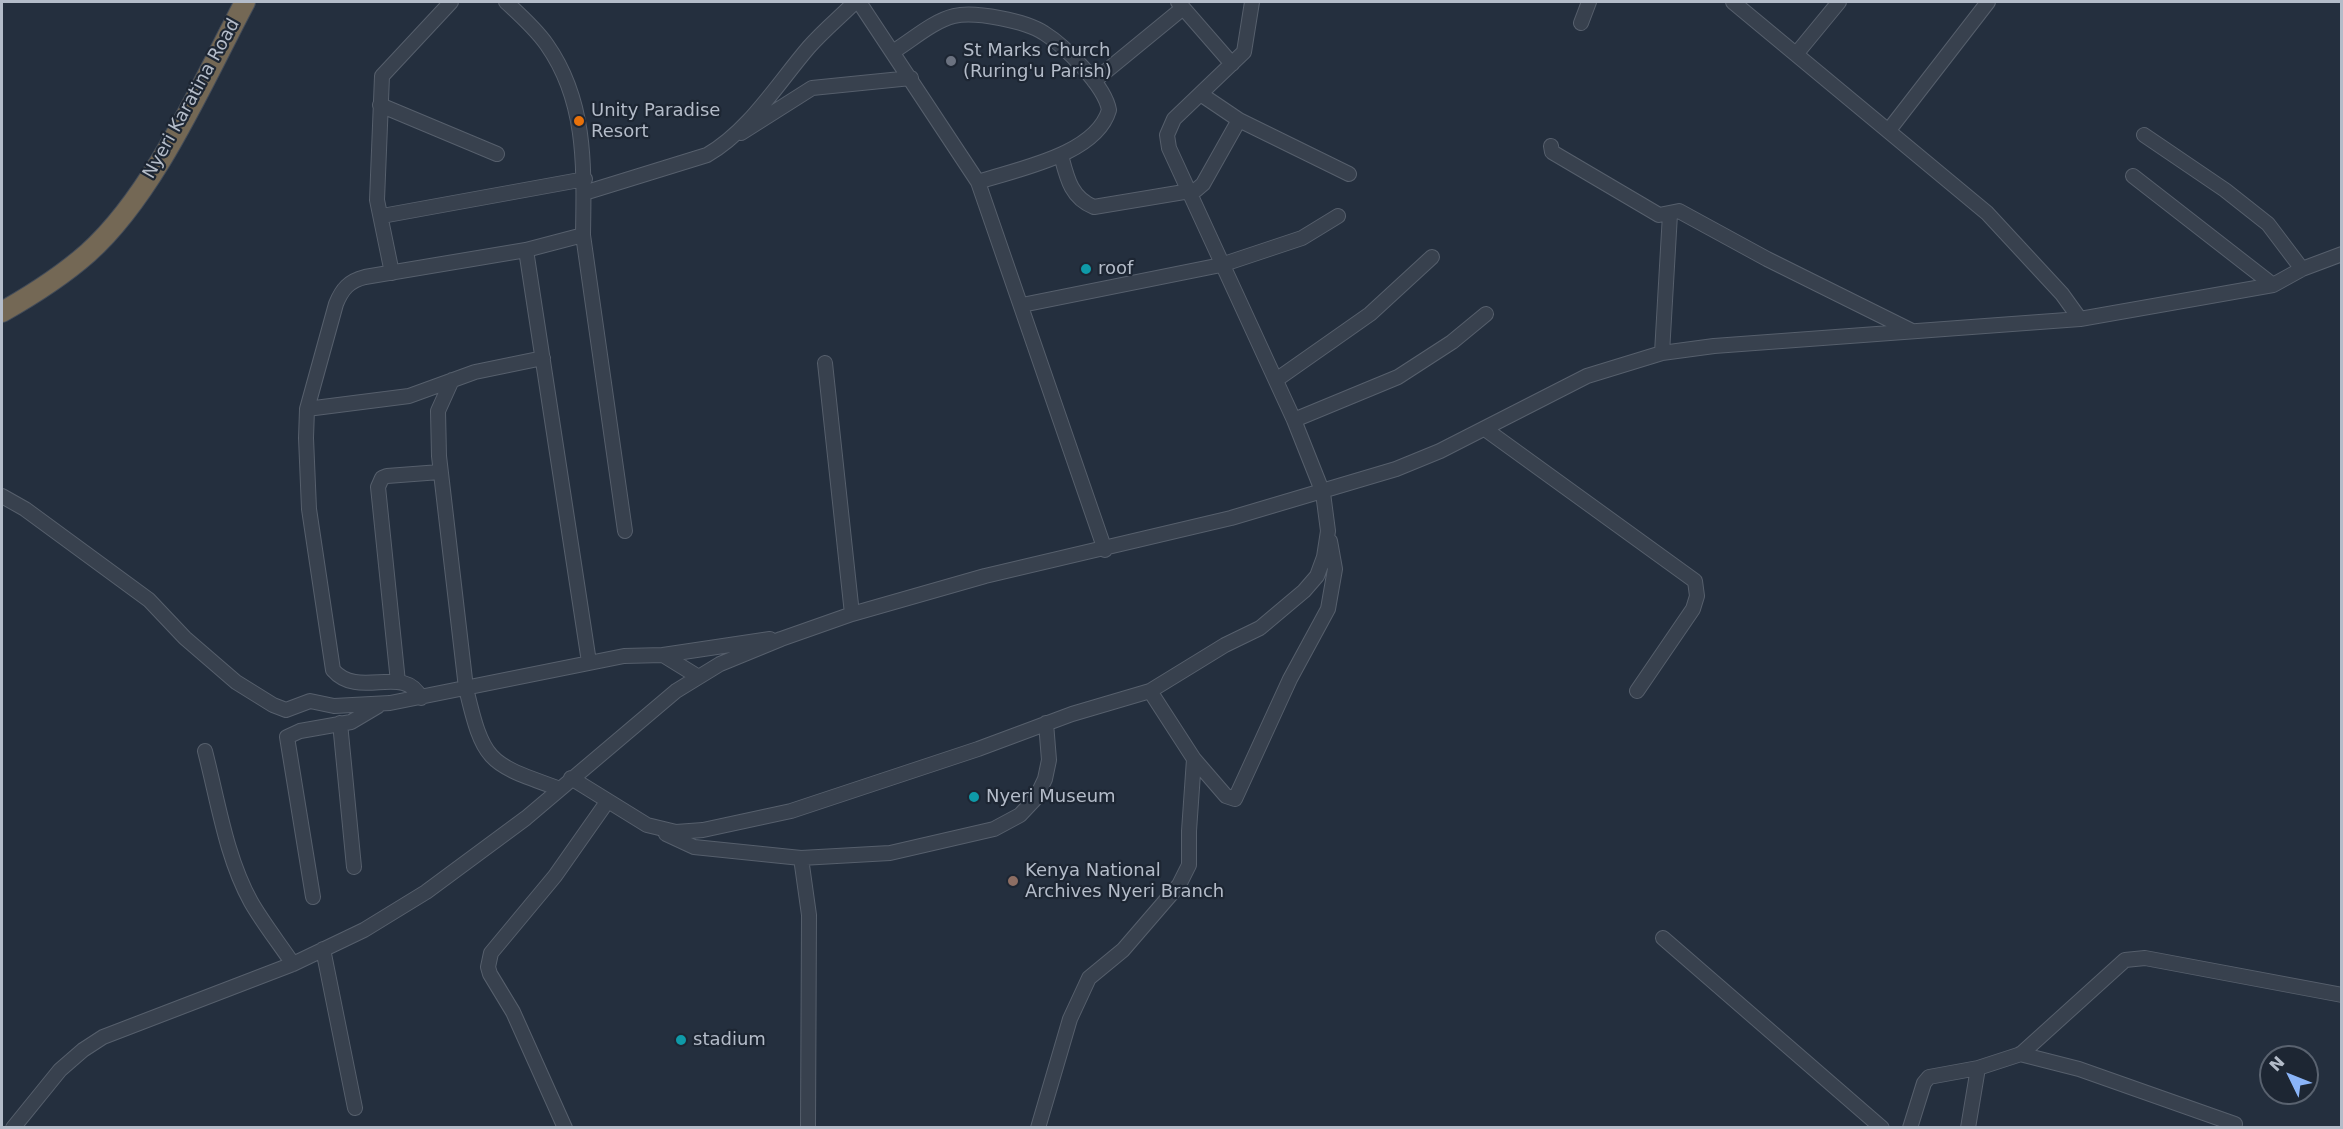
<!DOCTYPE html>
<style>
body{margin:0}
#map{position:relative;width:2343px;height:1129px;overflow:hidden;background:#242f3e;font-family:"DejaVu Sans",sans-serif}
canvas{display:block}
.frame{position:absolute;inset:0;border:3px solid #b4bcc9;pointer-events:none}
.north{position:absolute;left:2259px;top:1045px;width:60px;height:60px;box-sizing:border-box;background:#1d2633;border:2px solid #59626f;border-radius:50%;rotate:313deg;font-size:16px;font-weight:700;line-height:24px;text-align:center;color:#b4bcc9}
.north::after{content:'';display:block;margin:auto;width:21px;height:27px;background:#8ab4f8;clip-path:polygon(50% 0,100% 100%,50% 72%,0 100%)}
</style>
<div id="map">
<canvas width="2343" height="1129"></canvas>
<div class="frame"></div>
<div class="north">N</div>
</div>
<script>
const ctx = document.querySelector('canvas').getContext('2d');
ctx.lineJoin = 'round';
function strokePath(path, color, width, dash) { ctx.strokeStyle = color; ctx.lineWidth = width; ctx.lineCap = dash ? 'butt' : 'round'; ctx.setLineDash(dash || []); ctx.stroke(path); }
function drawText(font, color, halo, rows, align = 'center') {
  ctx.font = font + ' "DejaVu Sans",sans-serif'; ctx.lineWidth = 4.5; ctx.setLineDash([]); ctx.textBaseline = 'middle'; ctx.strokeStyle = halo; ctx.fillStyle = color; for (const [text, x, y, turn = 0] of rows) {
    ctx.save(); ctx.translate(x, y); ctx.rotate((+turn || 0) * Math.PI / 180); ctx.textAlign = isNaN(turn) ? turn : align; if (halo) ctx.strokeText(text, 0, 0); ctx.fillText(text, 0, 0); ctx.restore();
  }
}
const minor = new Path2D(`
 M859,2L978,182L1105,550
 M1178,2L1232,64
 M1733,2L1987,213L2062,294L2080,319
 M1581,23L1589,2
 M894,51C912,40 933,21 954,16C975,11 1026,21 1044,33C1065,46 1105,86 1109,110C1096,155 1017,169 978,182
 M1797,53L1839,2
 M1094,81L1183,8
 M1202,95L1239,120L1349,174
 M380,105L497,154
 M1889,130L1988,2
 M741,133L812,88L911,78
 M2144,135L2225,190L2268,224L2302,269
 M1551,146L1552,152L1659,215L1679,211L1767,259L1912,331
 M1061,155C1067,178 1071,198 1094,207L1196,190L1203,184L1239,120
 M2133,176L2273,285
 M584,193L707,155C749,131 778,83 809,47C823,31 840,17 855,2
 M382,216L585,179
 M583,235L625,531
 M526,250L589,662
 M392,273L377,200L382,76L451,2
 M1022,305L1221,265L1302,238L1338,216
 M1662,353L1670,214
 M825,363L852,614
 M452,380L438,411L439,456L466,688C484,765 489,763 560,789
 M1276,380L1370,314L1432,257
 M307,409L409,396L475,372L543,358
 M1294,420L1398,377L1452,342L1486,314
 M1485,429L1695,581L1697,596L1693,609L1637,691
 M2,496L25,509L149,600L185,638L236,682L273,705L286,710L310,701L334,706L390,703L624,656L663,655L697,676
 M663,655L770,639
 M398,682L378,487L382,478L387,476L440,472
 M421,698C404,663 359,700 333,670L309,509L306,438L307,409L336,304C342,289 349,281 365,277L526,250L583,235C584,168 587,102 547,45C536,29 520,15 506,2
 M340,723L354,867
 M205,751C218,801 226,857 251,902C263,923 279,943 293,964
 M1194,759L1226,796L1235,799L1290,679L1328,609L1335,569L1330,541
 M571,778L647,825L676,832L703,830L791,811L978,749L1072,714L1150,691L1225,645L1260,628L1304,591L1317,576L1324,557L1328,531L1323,493L1294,420L1169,148L1167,135L1174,119L1244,52L1252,2
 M666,834L694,847L801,858L890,853L994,829L1020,815L1036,798L1045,779L1049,760L1046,723
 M801,858L809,915L808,1128
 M313,897L287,737L300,731L351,722L378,706
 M1663,938L1882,1128
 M323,949L355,1108
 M2020,1054L2079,1069L2235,1124
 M13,1128L60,1070L83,1050L103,1037L293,964L364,930L426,892L526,818L676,691L720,664L781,639L852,614L985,576L1231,518L1396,469L1440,451L1587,376L1662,353L1714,346L2080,319L2273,285L2302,269L2342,254
 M565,1128L513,1012L490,974L488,967L491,953L555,876L607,802
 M1038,1128L1070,1019L1089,978L1123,950L1179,885L1189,865V831L1194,759L1150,691
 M1910,1128L1924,1083L1929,1077L1978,1068L2021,1054L2125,960L2145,958L2342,995
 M1968,1128L1978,1068`);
const highway = new Path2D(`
 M2,312C32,295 62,276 88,253C155,193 203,81 245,2`);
strokePath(minor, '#565f6c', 16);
strokePath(highway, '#434c59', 22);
strokePath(minor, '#38414e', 14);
strokePath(highway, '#746855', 20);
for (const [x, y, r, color] of [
 [951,61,6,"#6b7280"],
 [579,121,6,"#e8710a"],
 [1086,269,6,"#0f9aa8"],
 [974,797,6,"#0f9aa8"],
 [1013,881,6,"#8d6e63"],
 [681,1040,6,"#0f9aa8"]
]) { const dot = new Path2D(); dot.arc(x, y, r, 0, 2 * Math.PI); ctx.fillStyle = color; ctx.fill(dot); strokePath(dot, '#1d2633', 2); }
drawText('18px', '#b4bcc9', '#1d2633', [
 ["St Marks Church",963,51],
 ["(Ruring'u Parish)",963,72],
 ["Unity Paradise",591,111],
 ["Resort",591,132],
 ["roof",1098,269],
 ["Nyeri Museum",986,797],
 ["Kenya National",1025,871],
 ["Archives Nyeri Branch",1025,892],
 ["stadium",693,1040]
], 'left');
drawText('18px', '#b4bcc9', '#1d2633', [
 ["Nyeri Karatina Road",192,99,-61]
]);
</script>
